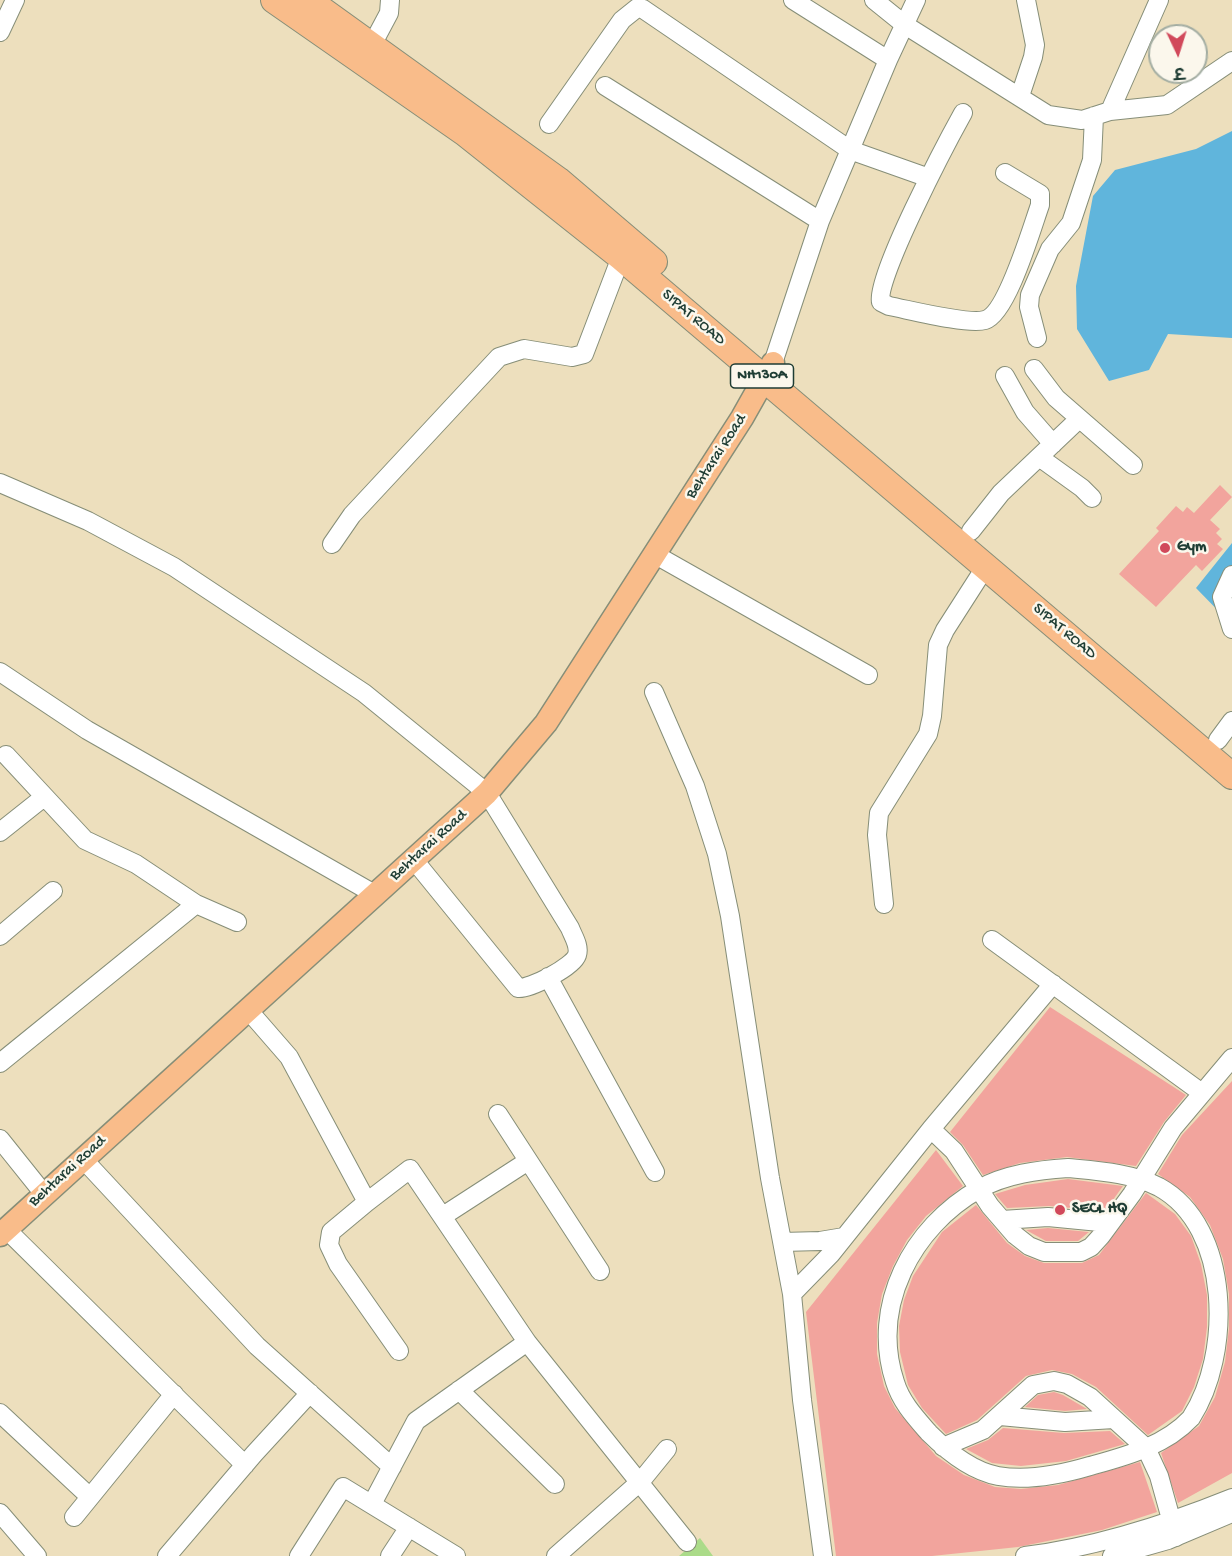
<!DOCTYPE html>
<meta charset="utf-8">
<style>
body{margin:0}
#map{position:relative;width:1232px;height:1556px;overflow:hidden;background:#eddfbd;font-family:"Gochi Hand","Playpen Sans Deva",sans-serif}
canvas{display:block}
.north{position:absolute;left:1148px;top:24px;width:60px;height:60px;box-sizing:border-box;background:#fbf7ec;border:2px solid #a3ada2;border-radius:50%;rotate:176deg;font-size:16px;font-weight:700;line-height:24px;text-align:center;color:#1f3d34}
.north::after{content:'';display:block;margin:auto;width:21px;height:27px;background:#d1495b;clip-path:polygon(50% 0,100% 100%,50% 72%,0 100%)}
</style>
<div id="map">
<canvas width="1232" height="1556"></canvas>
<div class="north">उ</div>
</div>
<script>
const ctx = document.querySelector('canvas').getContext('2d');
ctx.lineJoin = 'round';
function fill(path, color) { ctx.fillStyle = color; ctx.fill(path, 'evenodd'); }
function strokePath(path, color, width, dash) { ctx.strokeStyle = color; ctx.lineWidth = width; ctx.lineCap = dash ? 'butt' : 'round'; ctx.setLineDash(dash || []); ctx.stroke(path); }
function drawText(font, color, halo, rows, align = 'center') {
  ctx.font = font + ' "Gochi Hand",sans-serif'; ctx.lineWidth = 5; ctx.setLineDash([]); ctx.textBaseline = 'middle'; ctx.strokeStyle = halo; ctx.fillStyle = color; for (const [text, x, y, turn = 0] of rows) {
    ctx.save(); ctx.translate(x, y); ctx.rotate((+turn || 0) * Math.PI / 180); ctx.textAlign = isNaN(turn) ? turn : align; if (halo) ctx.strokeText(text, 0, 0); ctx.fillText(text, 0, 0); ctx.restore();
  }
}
fill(new Path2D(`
 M700,1538L713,1556H679Z`), '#abdb89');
fill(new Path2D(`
 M1232,131V338L1168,334L1149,370L1109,381L1077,329L1076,286L1093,196L1115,170L1196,149Z
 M1232,543V625L1196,588Z`), '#60b5dc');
fill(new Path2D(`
 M1220,485L1232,497L1210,520L1220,529L1216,533L1222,539L1217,544L1223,549L1202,571L1196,565L1156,607L1119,574L1159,531L1156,528L1176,506L1183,512L1187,507L1194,513Z
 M1050,1007L1186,1095L1164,1122L1136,1166L1067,1157L1020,1163L983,1175L963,1145L950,1132Z
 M1232,1081V1473L1178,1503L1161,1453L1199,1426L1215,1397L1225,1362L1229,1328V1294L1223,1259L1210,1225L1190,1197L1158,1174L1182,1135Z
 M936,1150L963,1186L926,1216L907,1240L893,1266L882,1294L877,1323V1354L884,1386L895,1408L936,1456L964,1475L995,1487L1021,1489L1058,1485L1140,1462L1157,1512L1102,1530L1018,1547L932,1556H836L806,1312Z
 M1068,1179L1123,1186L1105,1211L1049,1206L1007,1208L995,1194L1025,1185Z
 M1146,1193L1175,1214L1191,1236L1201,1264L1207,1295V1327L1203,1359L1194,1387L1182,1411L1148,1435L1096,1387L1072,1374L1052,1370L1026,1376L977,1420L946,1434L922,1408L908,1385L900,1352L899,1326L904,1300L913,1276L942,1232L976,1205L1007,1243L1025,1256L1044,1263H1082L1099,1255Z
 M1048,1228L1089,1232L1078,1241H1046L1026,1230Z
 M1054,1392L1063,1395L1087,1409L1065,1411L1025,1407L1038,1395Z
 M1003,1428L1064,1433L1110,1431L1125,1444L1066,1461L1021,1466L992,1463L966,1449L988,1440Z`), '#f2a49d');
const minor = new Path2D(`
 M793,0L888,60
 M874,0L905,25L1048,115L1082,120L1110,111L1167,105L1232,61
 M0,32L15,0
 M372,45L389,13L390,0
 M605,86L820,221
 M1020,96L1033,57L1035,45L1026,0
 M1110,111L1159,0
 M963,113C948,140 874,280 881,302L889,306C910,310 968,325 985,320C1007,314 1032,227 1040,205V194L1005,173
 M549,124L622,20L637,8L643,9L850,150L929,178
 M1037,338L1029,307L1030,295L1050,249L1071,223L1092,160L1094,116
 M773,363L820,221L888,60L916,0
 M1034,369L1056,398L1133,465
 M1005,376L1025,412L1053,444
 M1039,457L1082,488L1092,498
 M0,483L88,521L174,567L364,693L487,793L570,928C573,936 580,946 577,955C573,967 530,989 518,988L414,860
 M971,531L1001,493L1079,419
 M332,544L352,515L499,357L524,349L572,357L584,354L621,257
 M654,554L868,675
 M1232,575L1222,597L1232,629
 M0,672L87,730L376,895
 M654,692L695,786L717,854L730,916L770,1178L792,1294L802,1400L823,1556
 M1218,740L1232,721
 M6,755L85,840L136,864L196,904L237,922
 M0,832L44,797
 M884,904L877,835L879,813L928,734L932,716L938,645L945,630L986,566
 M0,936L53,891
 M992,940L1202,1093
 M548,977L655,1172
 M249,1011L289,1057L367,1202L410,1169L527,1342L687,1542
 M0,1063L196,904
 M498,1114L600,1271
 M931,1129L954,1151L990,1206L1015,1235L1029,1246L1044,1252H1081L1091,1247L1101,1236L1132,1194L1173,1128L1232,1058
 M0,1139L44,1194
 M83,1159L257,1346L392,1467
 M1068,1168C1099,1171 1132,1173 1159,1187C1232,1227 1232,1355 1191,1418C1165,1446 1126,1456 1090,1466C1063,1474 1027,1481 998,1476C972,1471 947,1451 929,1433C915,1417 901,1402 895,1382C870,1306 912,1227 979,1189C1006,1174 1038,1170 1068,1168Z
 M367,1202L331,1232L329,1245L338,1264L399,1351
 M443,1216L528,1161
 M1002,1220L1048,1217L1110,1223
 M6,1229L245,1465
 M782,1242L820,1241L844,1237
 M792,1294L831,1254L931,1129L1053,984
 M459,1390L555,1484
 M0,1413L90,1497
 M1000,1416L1065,1422L1114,1419
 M943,1447L983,1430L1033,1385L1054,1381L1067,1384L1090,1397L1146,1448L1159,1476L1176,1537
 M372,1504L416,1421L527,1342
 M0,1513L37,1556
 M74,1517L174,1394
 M167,1556L254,1454L310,1393
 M299,1556L343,1487L456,1556
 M390,1556L409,1527
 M556,1556L641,1481L667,1449
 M1025,1556C1097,1547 1165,1525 1232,1498
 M1112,1556L1168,1540L1232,1513`);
const major = new Path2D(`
 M0,1235L487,793L546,723L742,418L773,363`);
const highway = new Path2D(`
 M274,0L465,133L621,257L1232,776
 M308,0L558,180L654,262`);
strokePath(minor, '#868e78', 20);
strokePath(major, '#868e78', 25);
strokePath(highway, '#868e78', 28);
strokePath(minor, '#fff', 18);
strokePath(major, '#f9bc8a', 22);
strokePath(highway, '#f9bc8a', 26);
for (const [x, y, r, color] of [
 [1165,548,6,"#d1495b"],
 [1060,1210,6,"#d1495b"]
]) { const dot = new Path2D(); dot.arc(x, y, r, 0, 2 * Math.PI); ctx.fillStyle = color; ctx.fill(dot); strokePath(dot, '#fbf7ec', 2); }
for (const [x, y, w] of [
 [762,376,63]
]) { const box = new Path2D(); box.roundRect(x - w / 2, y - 12, w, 24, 4.5); ctx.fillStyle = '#fbf7ec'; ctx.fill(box); strokePath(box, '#1f3d34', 1.5); }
drawText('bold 15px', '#1f3d34', null, [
 ["NH130A",762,376]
]);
drawText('16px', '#1f3d34', '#fbf7ec', [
 ["SIPAT ROAD",693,318,40],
 ["Behtarai Road",717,457,-57],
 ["SIPAT ROAD",1064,632,40],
 ["Behtarai Road",429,846,-42],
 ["Behtarai Road",68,1172,-42]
]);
drawText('bold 16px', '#1f3d34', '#fbf7ec', [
 ["Gym",1177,548],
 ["SECL HQ",1072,1210]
], 'left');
</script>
